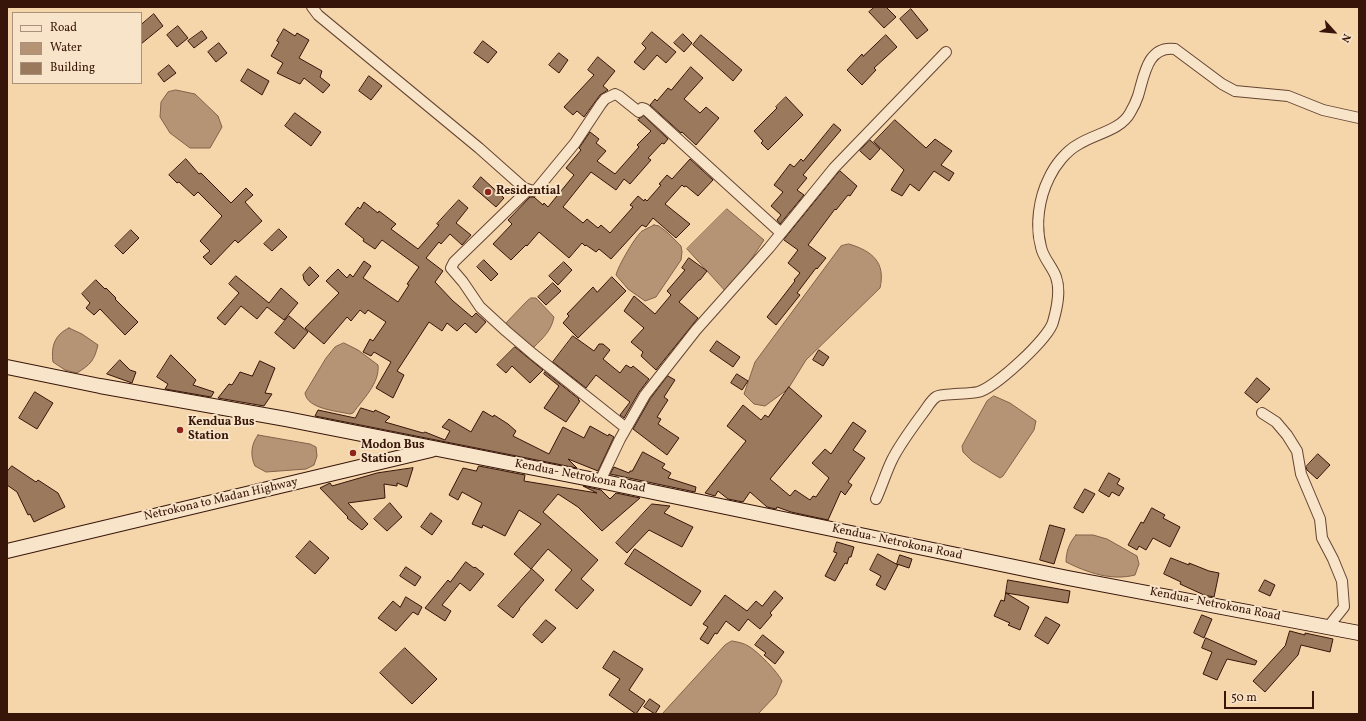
<!DOCTYPE html>
<style>
body{margin:0}
#map{position:relative;width:1366px;height:721px;overflow:hidden;background:#f5d6ab;font-family:Vollkorn,serif}
canvas{display:block}
.frame{position:absolute;inset:0;border:8px solid #371509;pointer-events:none}
.legend{position:absolute;left:12px;top:12px;width:130px;height:72px;box-sizing:border-box;background:#f8e4c8;border:1px solid #ab917c;margin:0;padding:5px 7px;list-style:none;font-size:12px;color:#371509}
.legend li{display:flex;align-items:center;gap:8px;height:20px}
.legend b{width:20px;border:1px solid #ab917c}
.north{position:absolute;left:1314px;top:12px;width:40px;height:40px;-webkit-text-stroke:3px #f8e4c8;paint-order:stroke;rotate:117deg;font-size:11px;font-weight:700;line-height:16px;text-align:center;color:#371509}
.north::after{content:'';display:block;margin:auto;width:14px;height:18px;background:#371509;clip-path:polygon(50% 0,100% 100%,50% 72%,0 100%)}
.scale{position:absolute;left:1224px;top:691px;width:90px;height:18px;box-sizing:border-box;border:2px solid #371509;border-top:0;padding-left:5px;font-size:12px;line-height:14px;white-space:nowrap;color:#371509;-webkit-text-stroke:3px #f8e4c8;paint-order:stroke}
</style>
<div id="map">
<canvas width="1366" height="721"></canvas>
<div class="frame"></div>
<ul class="legend">
<li><b style="height:5px;background:#f8e4c8"></b>Road</li>
<li><b style="height:11px;background:#b49474"></b>Water</li>
<li><b style="height:11px;background:#9a795d"></b>Building</li>
</ul>
<div class="north">N</div>
<div class="scale">50 m</div>
</div>
<script>
const ctx = document.querySelector('canvas').getContext('2d');
ctx.lineJoin = 'round';
function fill(path, color) { ctx.fillStyle = color; ctx.fill(path, 'evenodd'); }
function strokePath(path, color, width, dash) { ctx.strokeStyle = color; ctx.lineWidth = width; ctx.lineCap = dash ? 'butt' : 'round'; ctx.setLineDash(dash || []); ctx.stroke(path); }
function drawText(font, color, halo, rows, align = 'center') {
  ctx.font = font + ' Vollkorn,serif'; ctx.lineWidth = 4; ctx.setLineDash([]); ctx.textBaseline = 'middle'; ctx.strokeStyle = halo; ctx.fillStyle = color; for (const [text, x, y, turn = 0] of rows) {
    ctx.save(); ctx.translate(x, y); ctx.rotate((+turn || 0) * Math.PI / 180); ctx.textAlign = isNaN(turn) ? turn : align; if (halo) ctx.strokeText(text, 0, 0); ctx.fillText(text, 0, 0); ctx.restore();
  }
}
const water = new Path2D(`
 M176,90L195,94L218,116L222,127L210,148H190L170,133L160,117L161,102L168,92Z
 M727,209L764,240L728,294L687,249Z
 M654,225L659,226L668,233L681,246L682,252L681,260L656,297L645,301L628,289L616,275C618,266 635,237 642,231C646,229 650,227 654,225Z
 M849,244C872,251 886,262 880,288L806,360L788,389L765,406L754,404L744,394L755,362L841,246Z
 M531,298H536L554,317C551,331 544,337 534,347H531L505,324L527,301Z
 M69,328L82,334L98,345C94,361 91,364 77,373L65,370L53,362C51,347 54,335 69,328Z
 M344,343L358,350L378,365C380,383 363,399 353,413L350,414C337,411 307,409 305,393L326,358L335,347Z
 M994,396L1010,403L1036,421L1034,430L1003,476L1000,478L972,461L963,452L962,446L987,401Z
 M258,435L310,444L316,447L317,456L314,465L306,469L266,472L255,466C250,456 251,444 258,435Z
 M1076,535H1093L1107,539L1137,556L1139,564L1135,575C1112,581 1088,573 1066,562C1066,552 1069,543 1076,535Z
 M732,641C738,642 744,643 750,647C759,653 777,671 782,681L776,695L758,714H662L725,645Z`);
fill(water, '#b49474');
strokePath(water, '#826149', 1);
const building = new Path2D(`
 M875,7H886L896,17L884,28L869,12Z
 M911,9L928,30L917,39L900,19Z
 M154,14L163,26L141,44V25Z
 M178,26L188,38L177,47L167,35Z
 M284,29L295,36L297,33L309,40L299,58L322,71L320,77L330,85L323,93L304,78L300,84L277,73L283,63L271,56L279,42L277,41Z
 M202,31L207,38L194,48L188,41Z
 M652,32L676,52L666,63L657,55L644,70L634,62L646,48L642,44Z
 M683,34L692,43L684,52L674,43Z
 M701,35L742,70L733,81L693,45Z
 M886,35L897,47L874,68L876,70L862,85L847,70L862,54L863,56Z
 M483,41L497,52L488,63L474,53Z
 M219,43L227,53L216,62L208,52Z
 M559,53L568,60L559,73L549,65Z
 M598,57L615,71L603,86L608,90L600,95L584,117L577,111L573,115L564,107L594,75L588,70Z
 M169,65L176,73L164,82L158,74Z
 M691,67L703,78L684,99L700,113L706,107L719,118L696,145L682,132L681,133L650,105L655,99L657,101L668,88L671,90Z
 M248,69L269,81L262,95L241,81Z
 M369,76L382,86L371,100L359,91Z
 M786,97L803,115L768,150L761,143L763,141L754,131L777,108L776,107Z
 M295,113L321,132L311,146L285,126Z
 M644,116L668,139L664,144L662,143L648,158L651,160L630,184L624,179L616,190L591,172L563,207L583,223L587,219L598,228L601,225L610,233L633,207L630,205L638,196L644,201L645,199L647,201L661,185L659,184L667,175L672,179L690,159L713,180L698,196L686,186L684,187L682,185L665,204L690,224L676,238L653,218L646,227L642,225L611,259L599,249L596,252L586,245L585,246L582,243L569,258L539,232L527,246L526,245L511,260L493,244L512,224L508,220L530,197H534L543,205L544,203L548,207L574,175L566,168L581,150L579,148L590,132L599,139L596,143L606,151L597,161L615,174L639,147L637,145L651,131L638,120Z
 M895,120L926,148L935,139L952,151L941,165L954,173L949,181L934,171L919,191L910,184L902,196L891,190L904,170L874,142Z
 M834,124L841,130L803,175L807,178L797,190L804,195L780,224L777,220L781,215L771,206L783,192L774,185L790,164L794,167L801,159L803,161Z
 M870,140L880,149L870,160L860,151Z
 M186,159L199,174L201,173L231,203L246,188L253,195L245,202L262,221L238,243L235,240L211,265L203,257L210,251L200,241L222,216L198,192L194,196L179,182L177,183L169,175Z
 M840,171L857,186L850,196L848,195L836,210L835,209L808,245L826,258L817,269L816,268L797,293L800,295L776,325L767,317L795,281L794,280L800,273L788,263L798,250L784,240Z
 M481,177L504,198L496,207L473,187Z
 M459,200L468,208L456,223L471,235L462,245L450,234L441,244L439,242L426,258L443,271L435,282L453,301L472,317L476,313L486,322L476,333L465,323L457,331L447,323L442,331L429,322L397,371L404,375L393,398L376,388L391,362L374,352L371,356L363,352L370,339L373,341L386,322L368,310L365,314L360,310L351,321L347,317L324,344L305,328L339,293L326,281L338,269L347,278L350,274L353,277L364,261L371,266L363,278L398,302L409,285L407,284L419,267L382,240L375,249L363,241L364,239L345,224L358,207L360,209L364,202L378,213L379,211L396,224L391,229L418,249L439,225L437,224Z
 M279,229L287,237L272,251L264,244Z
 M131,230L139,238L123,254L115,246Z
 M689,258L707,271L700,280H699L679,302L698,318L656,370L641,356L643,352L631,342L644,328L624,311L634,296L655,314L671,295L667,291L685,270L682,268Z
 M484,260L498,274L491,281L477,267Z
 M564,262L572,270L558,285L549,276Z
 M310,267L319,276L309,286L304,280L303,275Z
 M236,276L269,303L281,288L298,303L284,320L267,307L257,319L241,306L225,325L217,318L239,293L229,284Z
 M612,277L626,291L578,338L563,323L569,316L567,314L593,287L597,292Z
 M96,280L105,289L106,288L116,298L115,299L138,322L125,335L100,309L94,315L86,308L90,303L82,294Z
 M553,283L561,291L546,305L538,297Z
 M289,316L308,332L294,349L275,333Z
 M573,336L594,351L599,344H603L610,350L603,359L620,373L626,365L631,368L633,366L649,379L639,392L624,418L620,415L630,402L596,375L586,388L553,362Z
 M717,341L740,357L733,367L710,351Z
 M515,347L543,370L530,383L512,366L506,373L497,365Z
 M819,350L829,357L823,366L813,360Z
 M171,355L196,380L193,385L214,392L211,397L165,389L168,384L157,377Z
 M120,360L130,370L136,372L132,383L107,374Z
 M260,361L275,368L265,393L272,394L264,406L218,398L229,384L232,385L240,372L252,376Z
 M545,372L579,399L578,400L580,401L566,422L544,408L559,386L544,374Z
 M737,374L748,381L742,390L731,383Z
 M668,376L675,380L664,397L668,400L657,417L661,419L658,424L679,438L667,455L633,429L650,399Z
 M1257,378L1270,389L1257,403L1245,393Z
 M789,387L822,416L770,479L790,496L795,490L810,500L813,496L816,497L829,478L812,463L825,449L831,454L853,422L866,431L853,450L865,458L848,482L852,485L845,495L841,491L828,520L791,512L777,507L776,509L767,507L750,492L743,502L728,499L718,491L715,496L705,493L746,441L727,426L743,405L761,420L765,415L768,417Z
 M35,392L53,403L37,429L19,418Z
 M361,408L374,412L375,410L390,417L385,422L423,433L425,432L445,440L450,431L442,427L449,419L471,432L483,411L493,417L494,415L508,424L516,431L513,436L549,454L563,427L584,438L590,426L608,436L609,434L614,437L598,471L568,459L577,468L315,416L318,410L355,418Z
 M643,452L665,464L662,468L671,473L668,478L696,487L695,492L610,474L614,467L629,473L630,471H632Z
 M1318,454L1330,465L1317,479L1307,470L1306,467Z
 M12,466L36,482L38,480L58,493L65,507L34,522L30,514L28,515L17,492L7,485V472Z
 M479,466L525,475L524,481L597,493L583,486L601,490L610,499L616,493L640,498L602,531L578,507L558,494L543,512L598,560L581,579L594,590L577,609L555,590L572,570L548,549L531,569L514,554L541,524L519,510L505,536L483,525L482,528L472,524L482,503L462,492L458,500L449,495L463,468L476,471Z
 M413,468L407,487L397,483V486L384,484L385,498L348,503L368,524L362,530L347,518L348,517L320,488L330,483L332,486L377,473Z
 M1109,473L1120,479L1117,484L1124,488L1119,496L1112,492L1109,497L1099,491Z
 M1085,489L1095,494L1083,513L1074,508Z
 M390,503L402,517L387,531L374,519Z
 M652,504L670,506L664,513L693,527L682,547L649,530L627,553L616,543Z
 M1152,508L1165,515L1163,518L1180,527L1170,547L1153,538L1146,550L1139,546L1137,550L1128,545L1141,522L1143,523Z
 M431,513L442,521L432,535L421,527Z
 M1050,525L1065,529L1054,564L1040,560Z
 M310,541L329,558L315,574L296,557Z
 M837,542L854,547L851,557H849L847,564L845,563L835,581L825,576L837,553L834,552Z
 M635,549L701,591L691,606L625,564Z
 M878,554L898,565L885,590L876,585L881,576L870,570Z
 M900,555L912,559L909,568L897,564Z
 M1171,558L1189,565V563L1209,571L1219,573L1214,597L1204,595L1180,584L1181,582L1164,574Z
 M466,562L474,568L475,567L484,574L470,591L460,583L442,605L451,611L445,621L425,608L448,580L450,582Z
 M406,567L421,577L415,586L400,576Z
 M532,569L544,580L519,609H520L513,618L498,606Z
 M1008,580L1070,591L1068,603L1006,593Z
 M1265,580L1275,585L1270,596L1259,591Z
 M775,591L783,598L770,613L772,615L760,629L748,619L739,631L726,621L717,634L715,633L708,644L700,639L708,627L703,624L725,595L747,611L756,601L762,606Z
 M1006,593L1029,607L1020,630L1008,625L1010,623L994,616L1001,600L1004,601Z
 M406,597L422,607L418,615L413,612L396,631L378,618L393,601L400,607Z
 M1202,615L1212,619L1204,638L1194,633Z
 M1046,617L1060,625L1048,644L1035,636Z
 M546,620L556,628L542,643L533,635Z
 M1290,631L1305,635V633L1333,639L1330,652L1301,645L1298,655L1265,692L1253,681L1285,646Z
 M763,635L784,652L775,664L764,655L766,653L755,645Z
 M1206,638L1257,661L1255,665L1227,659L1217,680L1203,674L1212,652L1202,648Z
 M405,648L437,679L412,704L380,673Z
 M614,651L643,669L629,690L645,701L636,714L609,695L620,679L603,668Z
 M650,699L660,706L655,714L644,707Z`);
fill(building, '#9a795d');
strokePath(building, '#371509', 1);
const minor = new Path2D(`
 M312,7L318,15L479,148L524,188L533,191L537,189L575,143L601,104L605,99L615,94L619,96L639,112L642,108L645,109L781,233
 M528,190L454,262L451,268L463,282L480,307L506,331L533,354L626,428
 M1262,413L1276,422L1287,435L1297,451L1301,474L1320,519L1322,538L1333,559L1342,581L1344,607L1328,627
 M600,481L620,439L645,395L696,330L769,248L834,168L946,52
 M876,499C882,486 886,472 892,460C900,444 912,428 923,413C927,408 931,400 936,397C939,394 970,394 978,392C995,388 1049,338 1053,322C1057,308 1061,291 1056,277C1052,266 1043,258 1041,247C1035,225 1039,198 1049,178C1055,165 1066,151 1079,144C1095,134 1121,130 1130,113C1133,108 1136,102 1138,96C1144,77 1147,45 1175,49L1222,84L1235,91L1288,96L1323,110L1359,118`);
const secondary = new Path2D(`
 M7,367L100,386L286,419L600,481L1068,578L1359,633
 M7,551L431,450`);
strokePath(minor, '#664532', 12);
strokePath(secondary, '#371509', 16);
strokePath(minor, '#f8e4c8', 10);
strokePath(secondary, '#f8e4c8', 14);
for (const [x, y, r, color] of [
 [488,192,4,"#8f2418"],
 [180,430,4,"#8f2418"],
 [353,453,4,"#8f2418"]
]) { const dot = new Path2D(); dot.arc(x, y, r, 0, 2 * Math.PI); ctx.fillStyle = color; ctx.fill(dot); strokePath(dot, '#f8e4c8', 1.5); }
drawText('bold 12px', '#371509', '#f8e4c8', [
 ["Residential",496,192],
 ["Kendua Bus",188,423],
 ["Station",188,437],
 ["Modon Bus",361,446],
 ["Station",361,460]
], 'left');
drawText('12px', '#371509', '#f8e4c8', [
 ["Kendua- Netrokona Road",580,477,11],
 ["Netrokona to Madan Highway",221,500,-13],
 ["Kendua- Netrokona Road",897,543,12],
 ["Kendua- Netrokona Road",1215,605,11]
]);
</script>
